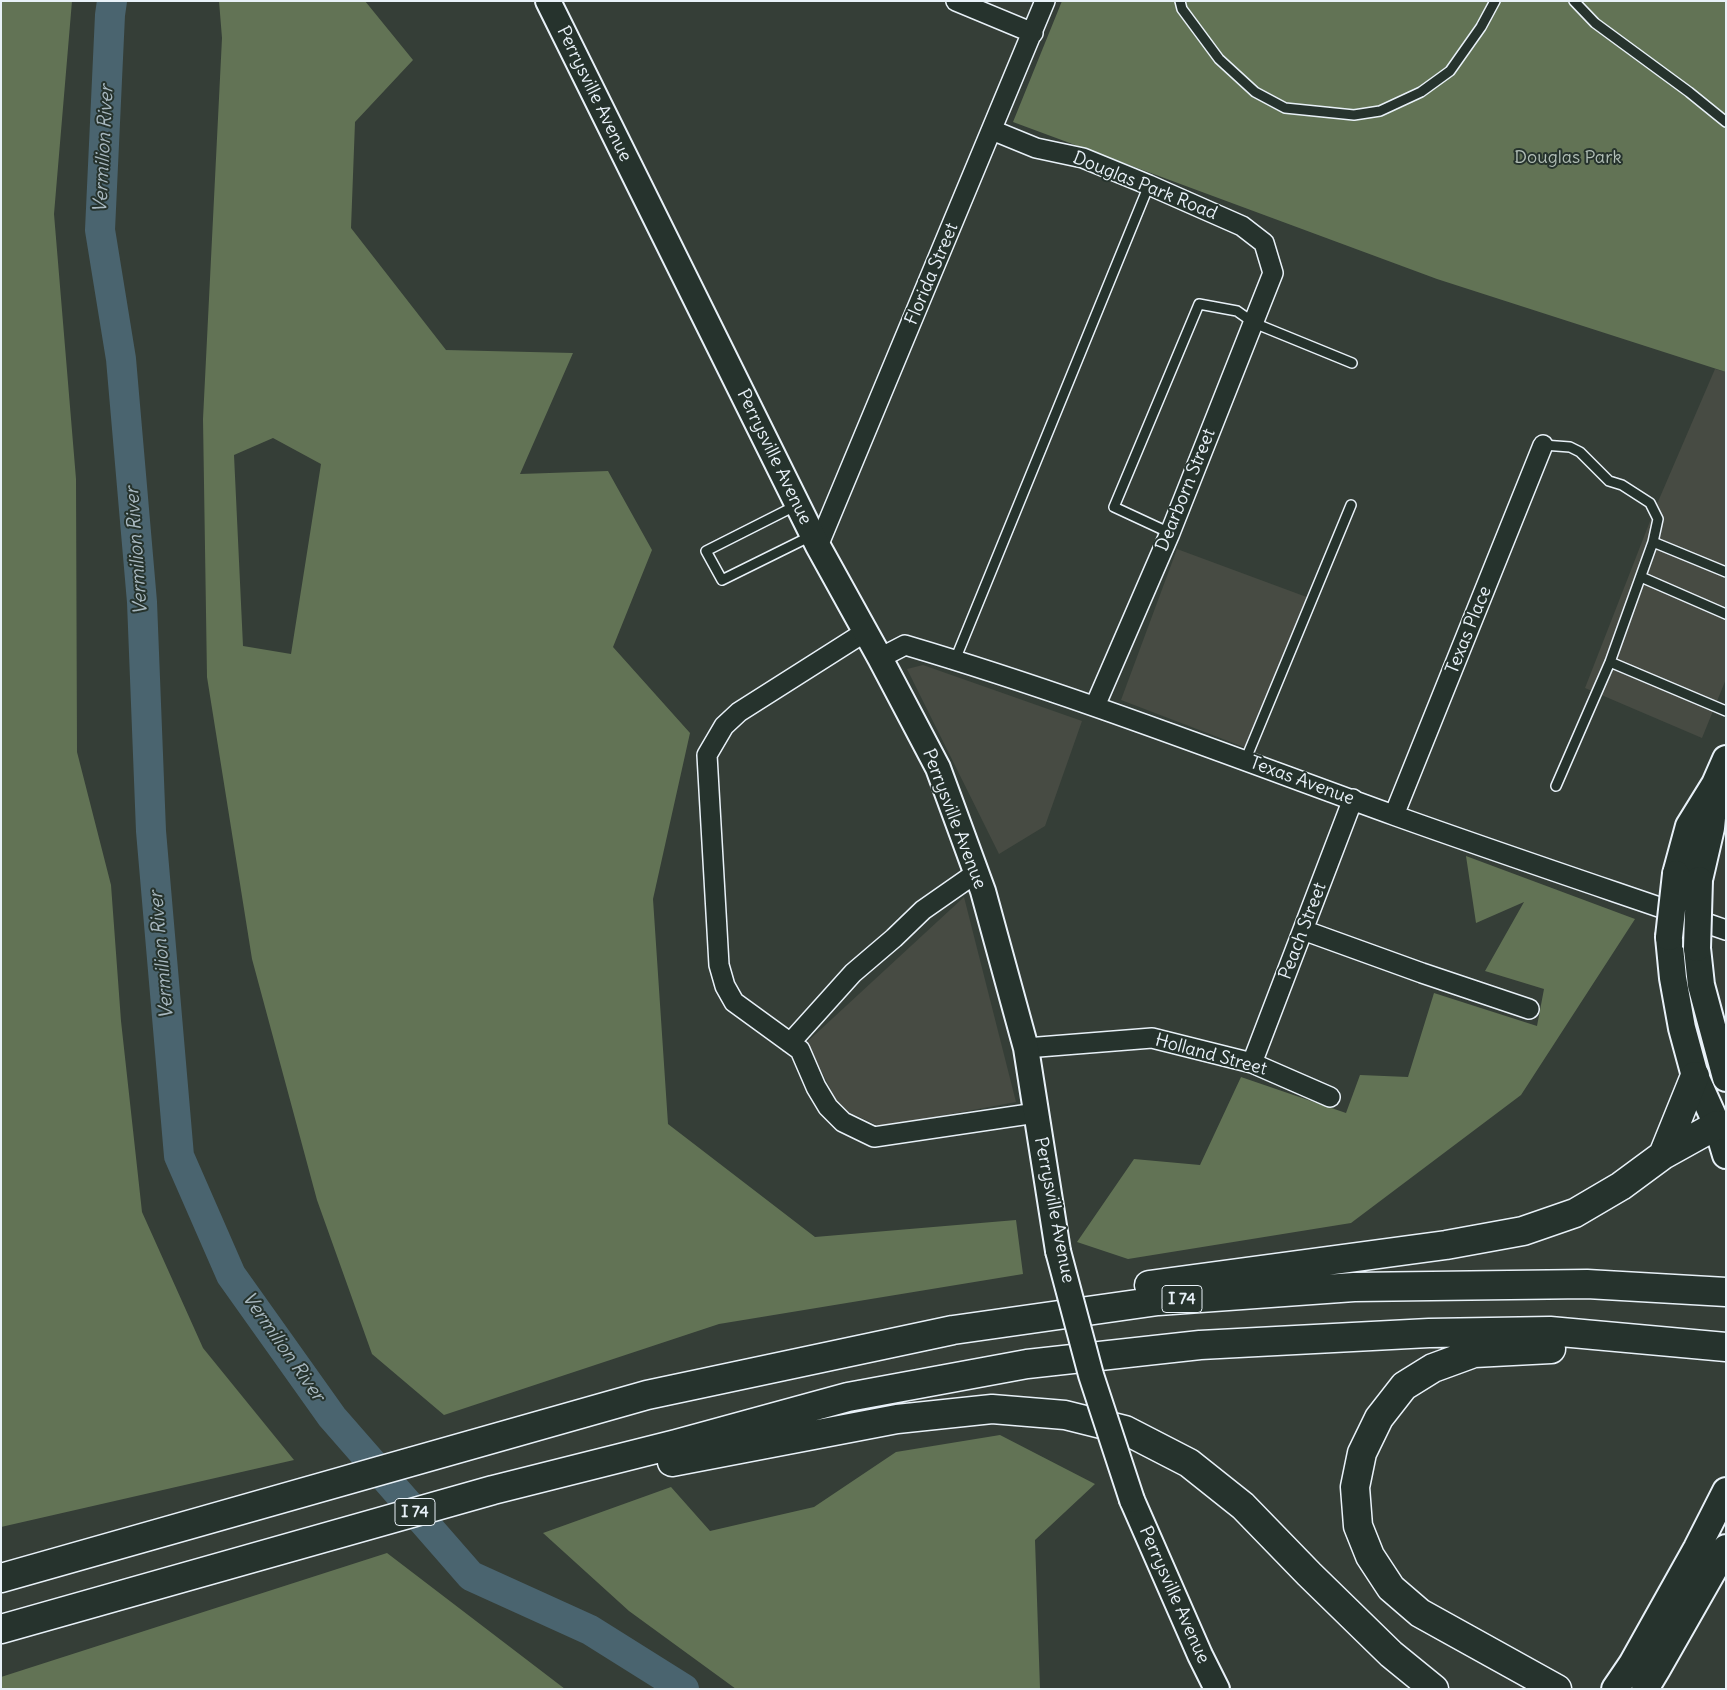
<!DOCTYPE html>
<style>
body{margin:0}
#map{position:relative;width:1727px;height:1690px;overflow:hidden;background:#353e37;font-family:Delius,sans-serif}
canvas{display:block}
.frame{position:absolute;inset:0;border:2px solid #e8f1f8;pointer-events:none}
</style>
<div id="map">
<canvas width="1727" height="1690"></canvas>
<div class="frame"></div>
</div>
<script>
const ctx = document.querySelector('canvas').getContext('2d');
ctx.lineJoin = 'round';
function fill(path, color) { ctx.fillStyle = color; ctx.fill(path, 'evenodd'); }
function strokePath(path, color, width, dash) { ctx.strokeStyle = color; ctx.lineWidth = width; ctx.lineCap = dash ? 'butt' : 'round'; ctx.setLineDash(dash || []); ctx.stroke(path); }
function drawText(font, color, halo, rows, align = 'center') {
  ctx.font = font + ' Delius,sans-serif'; ctx.lineWidth = 4; ctx.setLineDash([]); ctx.textBaseline = 'middle'; ctx.strokeStyle = halo; ctx.fillStyle = color; for (const [text, x, y, turn = 0] of rows) {
    ctx.save(); ctx.translate(x, y); ctx.rotate((+turn || 0) * Math.PI / 180); ctx.textAlign = isNaN(turn) ? turn : align; if (halo) ctx.strokeText(text, 0, 0); ctx.fillText(text, 0, 0); ctx.restore();
  }
}
fill(new Path2D(`
 M1715,369L1726,372V679L1702,738L1585,688L1654,511Z
 M1177,549L1312,599L1249,749L1121,700Z
 M923,665L1082,721L1045,826L999,854L907,669Z
 M964,897L1016,1102L881,1127L840,1108L807,1042Z`), '#474b43');
fill(new Path2D(`
 M1,1H72L54,214L76,479L77,752L111,885L121,1021L142,1212L203,1348L294,1460L1,1527Z
 M219,1H365L413,60L355,122L351,228L446,350L573,353L520,474L608,471L652,550L613,647L690,733L653,899L668,1124L815,1237L1016,1220L1023,1274L719,1324L444,1415L372,1354L317,1200L252,959L207,677L203,419L222,38ZM273,438L321,464L291,654L243,646L234,455Z
 M1062,1H1726V372L1437,279L1013,122Z
 M1466,856L1635,919L1521,1095L1351,1223L1128,1259L1077,1242L1134,1159L1200,1165L1241,1077L1346,1113L1360,1075L1408,1077L1434,993L1537,1026L1544,989L1485,971L1524,902L1476,923Z
 M1000,1435L1095,1484L1035,1540L1040,1689H736L629,1611L543,1533L671,1487L710,1531L814,1507L896,1452Z
 M387,1553L565,1689H1V1677Z`), '#627355');
strokePath(new Path2D(`
 M112,1L110,15L100,230L121,359L142,602L151,831L179,1156L231,1275L332,1417L471,1576L590,1630L684,1689`), '#4a646f', 30);
const service = new Path2D(`
 M1180,1L1182,9L1219,59L1255,92L1285,108L1354,115L1380,111L1421,92L1450,71L1481,27L1495,1
 M1574,1L1595,23L1689,92L1726,122
 M1543,445L1570,447L1580,452L1609,481L1622,485L1650,503L1658,519L1653,542L1610,662L1556,786
 M797,505L706,551L722,580L811,536
 M1170,533L1114,507L1199,304L1237,311L1254,323L1352,363
 M1653,542L1726,572
 M1641,577L1726,614
 M955,660L1149,185
 M1610,662L1726,711
 M1245,761L1351,505`);
const minor = new Path2D(`
 M956,1L1033,33
 M992,130L1036,148L1083,158L1149,185L1242,226L1264,243L1273,273L1170,533L1095,706
 M818,546L1045,1
 M865,632L739,712L724,726L707,755L719,965L725,986L734,1002L800,1050L816,1087L828,1107L843,1122L874,1137L1036,1113
 M880,658L905,645C1071,694 1233,757 1396,816C1505,855 1616,892 1726,930
 M1394,815L1543,445
 M1303,930L1422,973L1529,1009
 M790,1043L853,973L894,938L923,910L976,873
 M1026,1048L1152,1038L1252,1063L1330,1097
 M1252,1063L1353,799`);
const tertiary = new Path2D(`
 M548,1L818,546L880,658L938,768L983,891L1026,1048L1058,1251
 M1132,1500L1200,1655L1217,1689`);
const secondary = new Path2D(`
 M1676,874L1689,826L1715,784L1726,759
 M1699,880L1711,828L1715,787
 M1669,937L1673,978L1682,1028L1695,1076L1717,1125L1726,1155
 M1697,948L1701,985L1726,1078
 M1615,1689L1632,1664L1697,1548L1726,1491
 M1645,1689L1657,1669L1726,1548`);
const motorway = new Path2D(`
 M1663,1155L1695,1076
 M1149,1285L1446,1245L1523,1231L1575,1213L1621,1186L1663,1155L1717,1125L1726,1126
 M1551,1349L1474,1353L1433,1368L1404,1386L1379,1418L1362,1453L1355,1487L1358,1526L1370,1556L1391,1588L1420,1613L1557,1689
 M672,1462L897,1419L992,1409L1065,1415L1125,1430L1189,1463L1243,1506L1309,1574L1391,1654L1434,1689
 M1,1578L647,1395L953,1330L1158,1301L1354,1287L1587,1284L1726,1292
 M1,1629L493,1490L676,1444L848,1397L1027,1364L1200,1345L1429,1333L1550,1331L1726,1347`);
strokePath(service, '#e8f1f8', 12);
strokePath(minor, '#e8f1f8', 22);
strokePath(tertiary, '#e8f1f8', 28);
strokePath(secondary, '#e8f1f8', 30);
strokePath(motorway, '#e8f1f8', 31);
strokePath(service, '#26332d', 9);
strokePath(minor, '#26332d', 19);
strokePath(tertiary, '#26332d', 24);
strokePath(secondary, '#26332d', 26);
strokePath(motorway, '#26332d', 28);
const tertiaryBridge = new Path2D(`
 M1058,1251L1091,1375L1132,1500`);
const secondaryBridge = new Path2D(`
 M1669,937L1676,874
 M1697,948L1699,880`);
strokePath(tertiaryBridge, '#e8f1f8', 28, []);
strokePath(secondaryBridge, '#e8f1f8', 30, []);
strokePath(tertiaryBridge, '#26332d', 24);
strokePath(secondaryBridge, '#26332d', 26);
for (const [x, y, w] of [
 [1182,1299,40],
 [415,1512,40]
]) { const box = new Path2D(); box.roundRect(x - w / 2, y - 13.5, w, 27, 4); ctx.fillStyle = '#26332d'; ctx.fill(box); strokePath(box, '#e8f1f8', 1); }
drawText('bold 16px', '#e8f1f8', null, [
 ["I 74",1182,1299],
 ["I 74",415,1512]
]);
drawText('18px', '#e8f1f8', '#26332d', [
 ["Perrysville Avenue",594,94,64],
 ["Douglas Park Road",1145,186,22],
 ["Florida Street",932,274,-67],
 ["Perrysville Avenue",774,457,64],
 ["Dearborn Street",1186,490,-68],
 ["Texas Place",1469,630,-68],
 ["Texas Avenue",1302,781,20],
 ["Perrysville Avenue",954,819,69],
 ["Peach Street",1303,931,-69],
 ["Holland Street",1211,1055,15],
 ["Perrysville Avenue",1054,1210,79],
 ["Perrysville Avenue",1174,1595,66]
]);
drawText('18px', '#b2bfb7', '#26332d', [
 ["Douglas Park",1568,158]
]);
drawText('italic 19px', '#a9b9c1', '#26332d', [
 ["Vermilion River",104,149,-87],
 ["Vermilion River",137,551,-94],
 ["Vermilion River",162,955,-95],
 ["Vermilion River",283,1347,55]
]);
</script>
